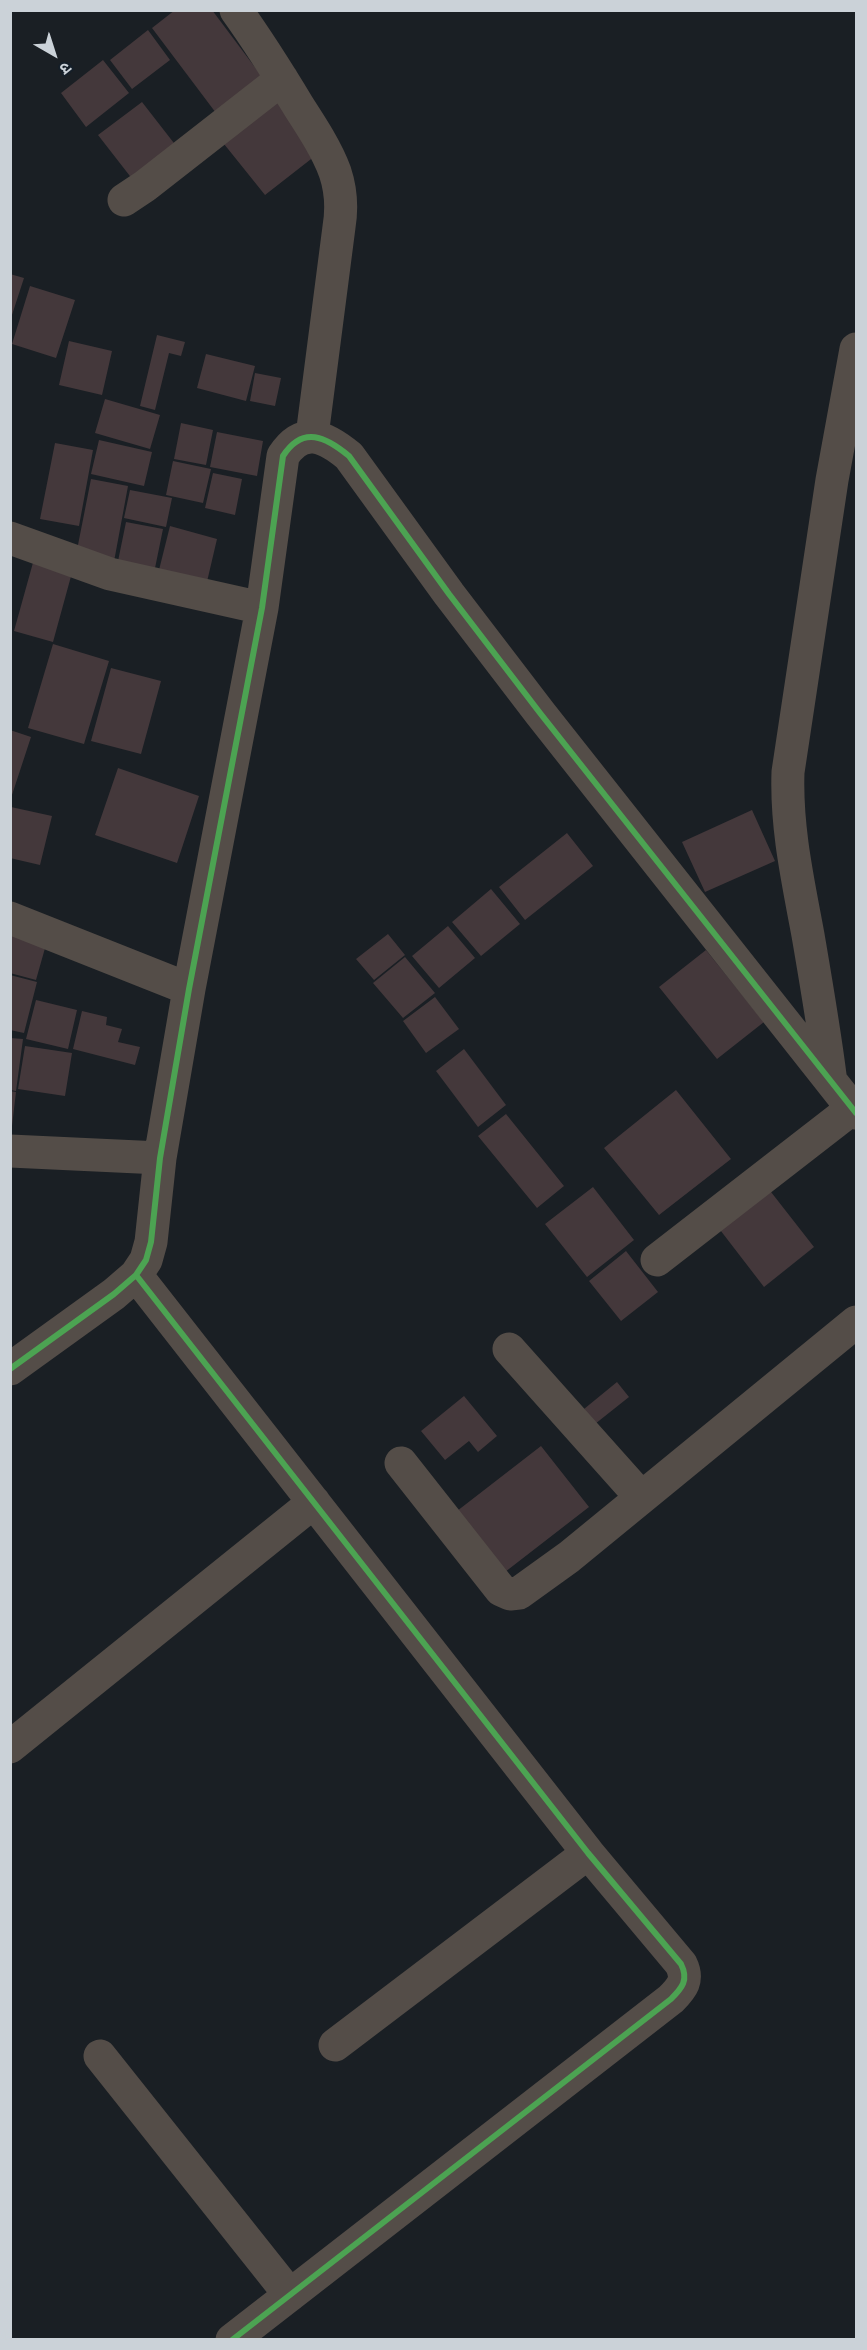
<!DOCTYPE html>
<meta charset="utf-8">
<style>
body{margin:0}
#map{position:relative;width:867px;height:2350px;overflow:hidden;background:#1a1f24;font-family:Cabin,"Noto Sans Devanagari",sans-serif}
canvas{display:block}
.frame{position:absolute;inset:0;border:12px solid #cbd2d8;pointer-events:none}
.north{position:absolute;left:24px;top:24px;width:60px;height:60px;-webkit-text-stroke:4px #151f29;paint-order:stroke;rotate:141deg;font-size:16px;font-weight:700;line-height:24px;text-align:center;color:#cbd2d8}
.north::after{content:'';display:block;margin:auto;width:21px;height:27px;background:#cbd2d8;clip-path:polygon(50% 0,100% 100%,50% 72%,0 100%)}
</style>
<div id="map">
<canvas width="867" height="2350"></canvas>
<div class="frame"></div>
<div class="north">उ</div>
</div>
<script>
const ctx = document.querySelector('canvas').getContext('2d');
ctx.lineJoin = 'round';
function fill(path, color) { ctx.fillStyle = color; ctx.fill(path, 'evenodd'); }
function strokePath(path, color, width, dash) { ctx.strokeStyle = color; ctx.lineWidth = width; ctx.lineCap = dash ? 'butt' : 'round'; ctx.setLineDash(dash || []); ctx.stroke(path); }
fill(new Path2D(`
 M175,10H212L266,82L219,117L152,28Z
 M148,30L170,60L132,89L110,60Z
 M103,60L129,93L86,127L61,93Z
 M276,97L315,156L265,195L220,139Z
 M142,102L177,147L133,180L98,135Z
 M10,274L24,278L11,318H10Z
 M30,286L75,300L56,358L12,344Z
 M157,335L185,342L181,356L169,353L155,410L140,406Z
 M69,341L112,351L102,395L59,385Z
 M206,354L255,366L246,401L197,388Z
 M255,373L281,378L275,406L250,401Z
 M105,399L160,415L150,449L95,433Z
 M181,423L213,430L206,465L174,459Z
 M217,432L263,441L257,476L210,467Z
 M99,440L152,452L144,486L91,474Z
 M55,443L93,450L79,526L40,519Z
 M173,461L211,469L203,503L166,495Z
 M213,473L242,479L235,515L205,508Z
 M91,479L128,486L113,567L75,560Z
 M130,490L172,498L166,527L124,518Z
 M126,522L163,529L154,573L117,566Z
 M170,526L217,539L206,586L158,574Z
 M34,559L73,569L53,642L14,631Z
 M53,644L109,661L84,744L28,728Z
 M111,668L161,681L141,754L91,741Z
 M10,730L31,737L11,798H10Z
 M118,768L199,796L177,863L95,835Z
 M11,807L52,816L40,865L10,858Z
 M752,810L775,861L705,892L682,842Z
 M567,833L593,866L525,920L499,887Z
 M491,889L520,924L481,956L452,922Z
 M448,926L475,958L439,988L412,956Z
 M10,930L49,934L36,980L10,973Z
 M388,934L405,955L374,980L356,959Z
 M706,950L764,1022L717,1059L659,987Z
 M405,957L435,993L403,1018L373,983Z
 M10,975L37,982L24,1033L10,1030Z
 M435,997L459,1029L426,1053L403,1021Z
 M36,1000L77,1010L68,1049L26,1039Z
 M82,1011L107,1017L106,1025L122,1029L118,1042L140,1047L135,1065L73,1049Z
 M10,1038L23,1039L16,1091L10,1090Z
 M25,1046L72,1053L65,1096L18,1089Z
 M464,1049L506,1105L478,1127L436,1071Z
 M676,1090L731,1159L659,1215L604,1148Z
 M10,1091L16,1092L12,1126H10Z
 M506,1114L564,1186L537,1208L478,1136Z
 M764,1183L814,1247L764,1287L714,1222Z
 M593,1187L634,1240L587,1277L545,1224Z
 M626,1251L658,1292L621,1321L589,1281Z
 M617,1382L629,1397L595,1424L584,1409Z
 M464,1396L497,1436L478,1452L469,1441L445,1460L421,1431Z
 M541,1446L589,1507L496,1579L448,1518Z`), '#44383b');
strokePath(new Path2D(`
 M236,10C259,42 279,74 299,107C312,127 327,150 335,172C341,190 342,209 339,227L312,436
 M124,200L145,186L282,79
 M10,538L110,574L262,608
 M10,918L189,989
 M830,1075C824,1028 816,982 808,935C798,881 786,828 788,772L832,480L856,349
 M10,1151L160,1158
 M657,1260L853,1108
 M136,1275L588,1853L681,1964C689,1980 682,1988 671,1999L232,2340
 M509,1349L641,1497
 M10,1369L114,1294L136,1275L146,1260L151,1242L160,1158L189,989L262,608L283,456C303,425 326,437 349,456L449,594L540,713L856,1113
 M401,1463L501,1590L510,1594L519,1593L569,1557L856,1322
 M10,1747L314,1502
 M335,2045L588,1853
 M100,2056L290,2295`), '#544d48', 33);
strokePath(new Path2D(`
 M136,1275L588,1853L681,1964C689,1980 682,1988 671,1999L232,2340
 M10,1369L114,1294L136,1275L146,1260L151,1242L160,1158L189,989L262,608L283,456C303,425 326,437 349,456L449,594L540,713L856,1113`), '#4ca352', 6);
</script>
